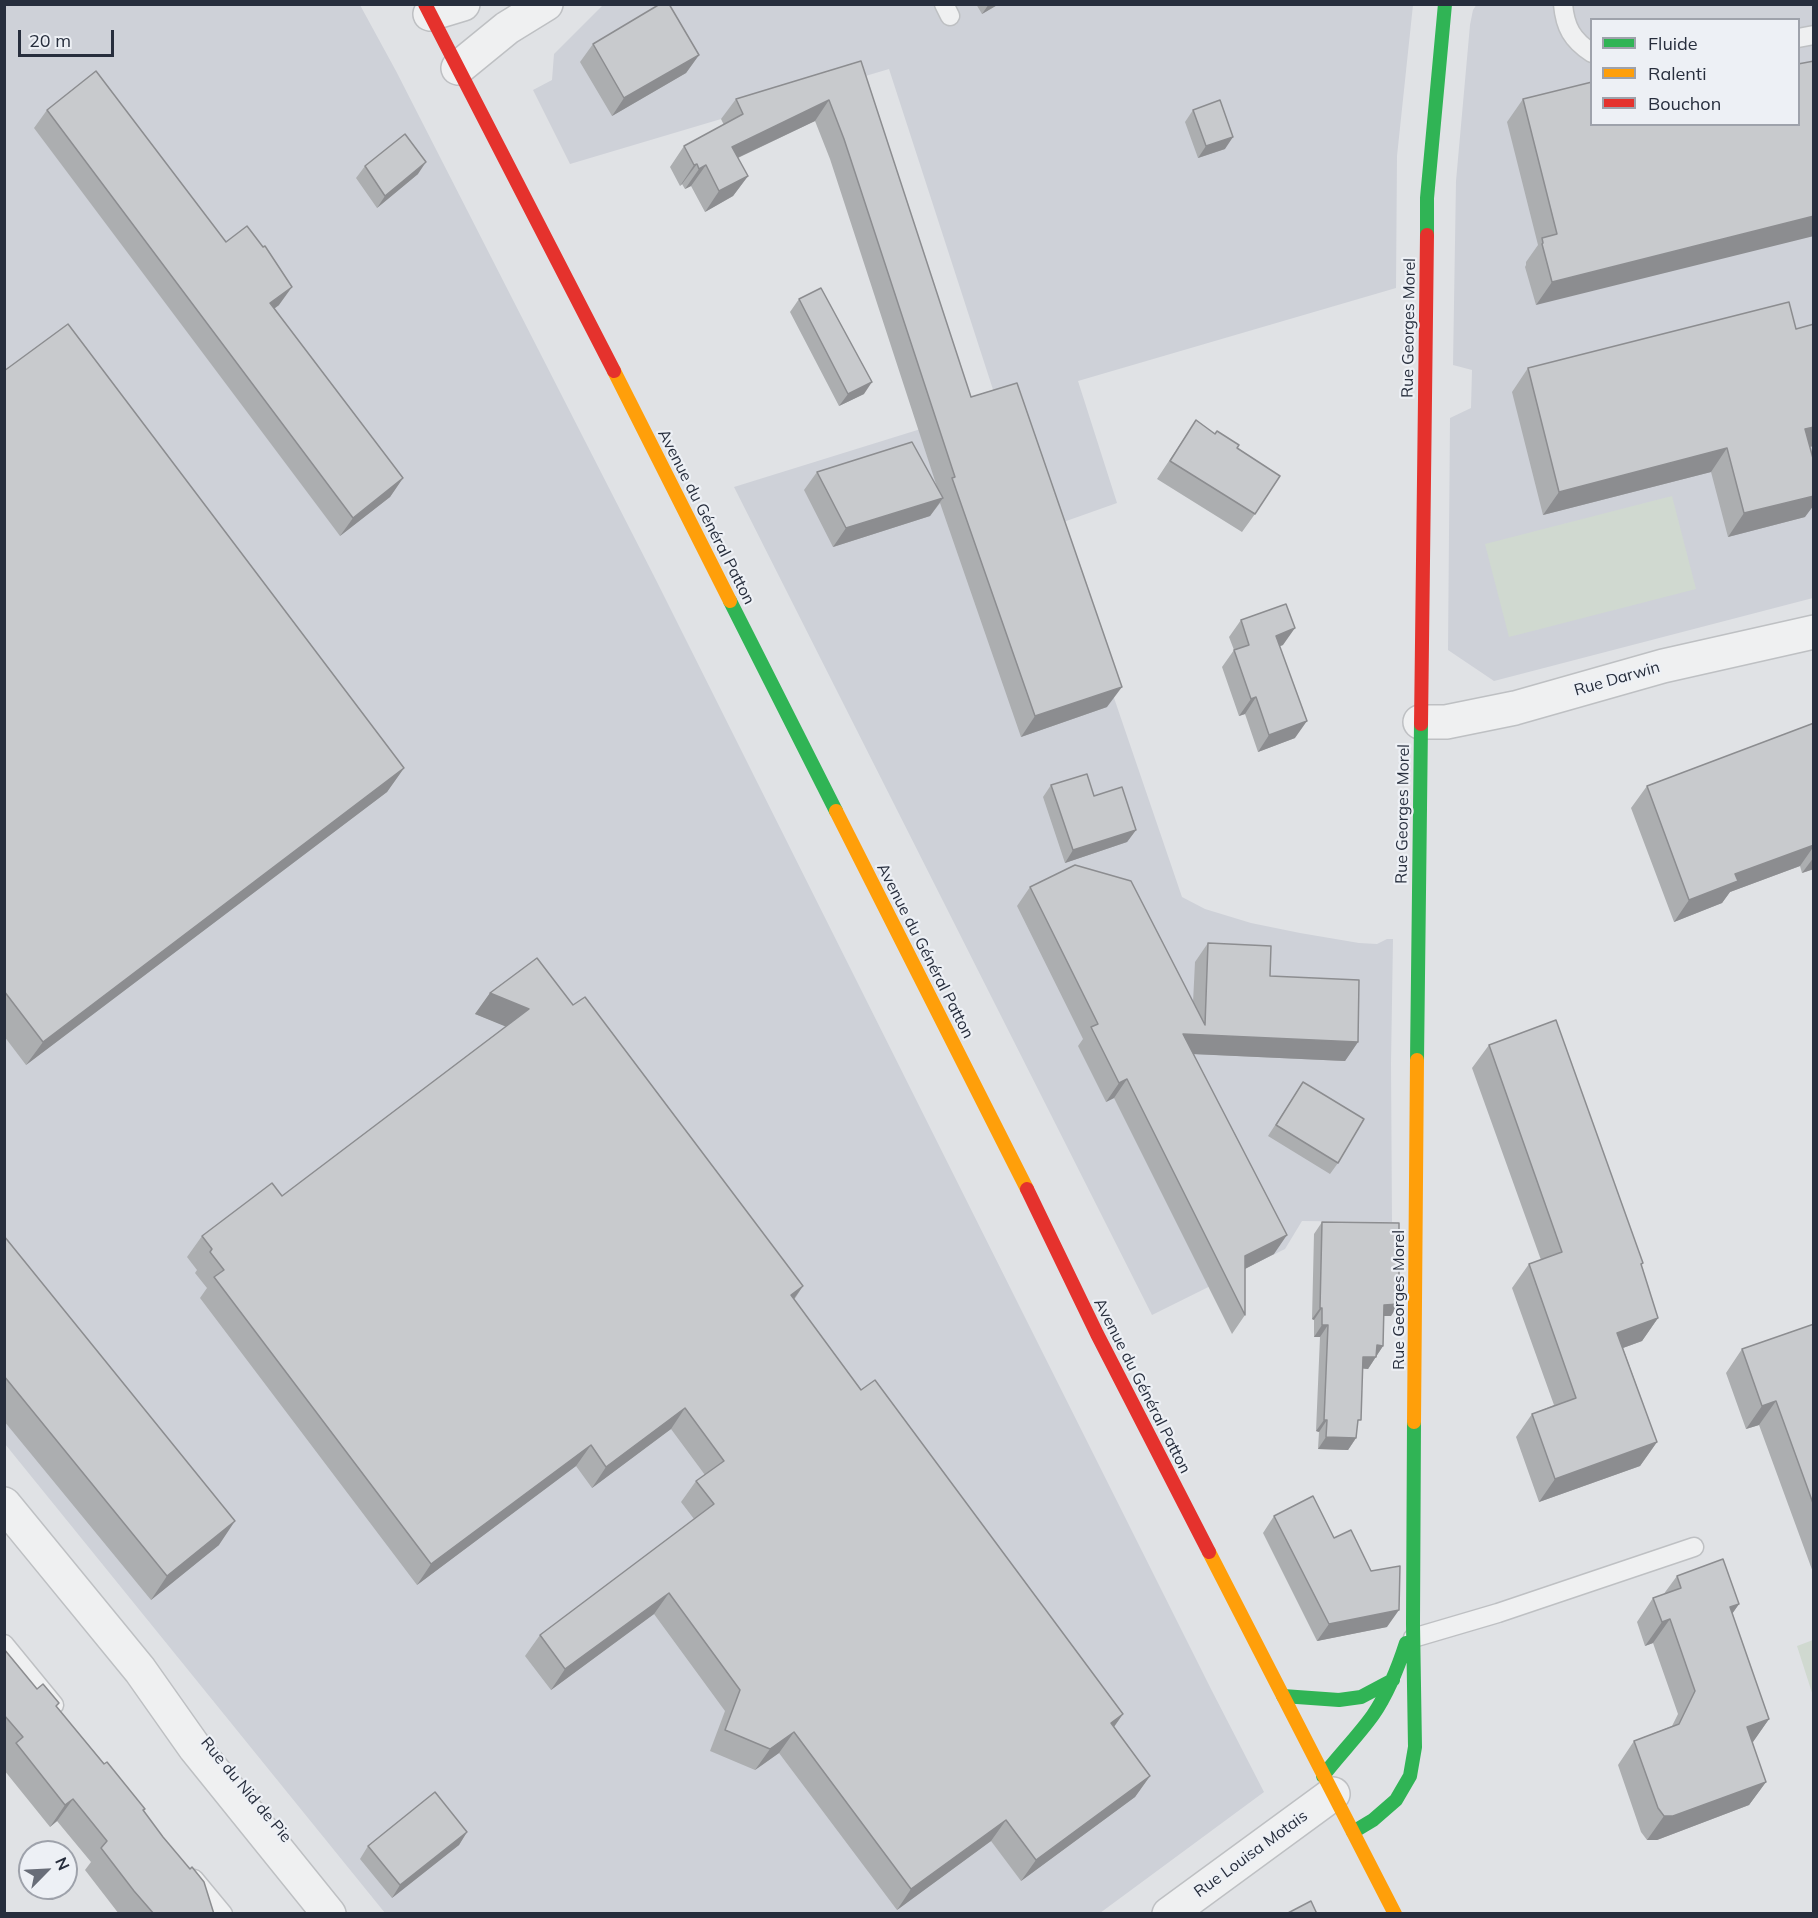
<!DOCTYPE html>
<meta charset="utf-8">
<style>
body{margin:0}
#map{position:relative;width:1818px;height:1918px;overflow:hidden;background:#e0e2e5;font-family:Mulish,sans-serif}
canvas{display:block}
.frame{position:absolute;inset:0;border:6px solid #272e3d;pointer-events:none}
.legend{position:absolute;left:1590px;top:18px;width:210px;height:108px;box-sizing:border-box;background:#edf0f5;border:2px solid #9ea2ab;margin:0;padding:8px 10px;list-style:none;font-size:18px;color:#272e3d}
.legend li{display:flex;align-items:center;gap:12px;height:30px}
.legend b{width:30px;border:2px solid #9ea2ab}
.north{position:absolute;left:18px;top:1840px;width:60px;height:60px;box-sizing:border-box;background:#edf0f5;border:2px solid #9ea2ab;border-radius:50%;rotate:66deg;font-size:16px;font-weight:700;line-height:24px;text-align:center;color:#272e3d}
.north::after{content:'';display:block;margin:auto;width:21px;height:27px;background:#686d78;clip-path:polygon(50% 0,100% 100%,50% 72%,0 100%)}
.scale{position:absolute;left:18px;top:30px;width:96px;height:27px;box-sizing:border-box;border:3px solid #272e3d;border-top:0;padding-left:8px;font-size:18px;line-height:21px;white-space:nowrap;color:#272e3d;-webkit-text-stroke:4px #edf0f5;paint-order:stroke}
</style>
<div id="map">
<canvas width="1818" height="1918"></canvas>
<div class="frame"></div>
<ul class="legend">
<li><b style="height:8px;background:#30b455"></b>Fluide</li>
<li><b style="height:8px;background:#ff9f0a"></b>Ralenti</li>
<li><b style="height:8px;background:#e5322d"></b>Bouchon</li>
</ul>
<div class="north">N</div>
<div class="scale">20 m</div>
</div>
<script>
const ctx = document.querySelector('canvas').getContext('2d');
ctx.lineJoin = 'round';
function fill(path, color) { ctx.fillStyle = color; ctx.fill(path, 'evenodd'); }
function strokePath(path, color, width, dash) { ctx.strokeStyle = color; ctx.lineWidth = width; ctx.lineCap = dash ? 'butt' : 'round'; ctx.setLineDash(dash || []); ctx.stroke(path); }
function drawText(font, color, halo, rows, align = 'center') {
  ctx.font = font + ' Mulish,sans-serif'; ctx.lineWidth = 4.5; ctx.setLineDash([]); ctx.textBaseline = 'middle'; ctx.strokeStyle = halo; ctx.fillStyle = color; for (const [text, x, y, turn = 0] of rows) {
    ctx.save(); ctx.translate(x, y); ctx.rotate((+turn || 0) * Math.PI / 180); ctx.textAlign = isNaN(turn) ? turn : align; if (halo) ctx.strokeText(text, 0, 0); ctx.fillText(text, 0, 0); ctx.restore();
  }
}
fill(new Path2D(`
 M1477,4L1813,5V598L1494,681L1448,650L1450,418L1471,408L1472,370L1453,365L1456,181L1470,25L1473,10ZM1592,20H1798V124H1592Z
 M4,5H360L396,71L656,580L1212,1691L1264,1792L1100,1913H385L5,1444Z
 M603,5H1413L1397,156L1396,288L1078,381L1117,503L1055,525L1182,897L1205,909L1251,923L1300,933L1359,943L1377,944L1387,939H1393L1391,1063L1392,1222L1302,1221L1285,1249L1152,1315L734,487L998,405L889,69L570,164L533,90L552,80L554,54Z`), '#ced1d8');
fill(new Path2D(`
 M1672,496L1696,589L1509,637L1485,544Z
 M1813,1640H1814L1813,1696L1797,1646Z`), '#d0d9d0');
const lane = new Path2D(`
 M944,4L950,16
 M1563,4C1565,27 1572,40 1592,53
 M1798,38L1814,35
 M1413,1638L1498,1613L1694,1547
 M4,1644L54,1705
 M194,1879L223,1914`);
const street = new Path2D(`
 M430,14L463,4
 M458,68L507,28L546,4
 M1420,722H1446L1515,708L1663,666L1814,632
 M4,1504L140,1670L195,1748L329,1914
 M1169,1914L1333,1794`);
strokePath(lane, '#bec0c3', 21);
strokePath(street, '#bec0c3', 36);
strokePath(lane, '#eff0f1', 18);
strokePath(street, '#eff0f1', 33);
strokePath(new Path2D(`
 M1427,235V198L1445,4
 M730,601L836,811
 M1417,1060L1421,724
 M1283,1696L1339,1700L1361,1697L1393,1680
 M1323,1776C1339,1755 1358,1736 1373,1715C1388,1693 1398,1668 1406,1643
 M1353,1832L1373,1820L1396,1800L1410,1776L1415,1747L1413,1624L1414,1422`), '#30b455', 14);
strokePath(new Path2D(`
 M614,371L730,601
 M836,811L1027,1189
 M1414,1422L1417,1060
 M1209,1552L1395,1914`), '#ff9f0a', 14);
strokePath(new Path2D(`
 M425,4L614,371
 M1421,724L1427,235
 M1027,1189L1097,1334L1209,1552`), '#e5322d', 14);
fill(new Path2D(`
 M976,4H999L982,14Z
 M593,44L699,55L686,73L612,116L580,62Z
 M861,61L971,397L1107,707L1021,737L940,503L930,516L833,547L804,490L817,472L937,487L830,159L815,121L738,158L748,176L733,196L705,212L691,186L685,189L682,184L680,186L670,167L684,146L724,125L721,119L736,99Z
 M1523,99L1592,124H1798L1536,305L1525,267L1526,265V262L1538,245L1507,122Z
 M47,110L226,242L279,305L274,309L403,478L390,497L340,536L34,128Z
 M1193,110L1225,149L1198,158L1185,122Z
 M365,166L418,174L377,208L356,178Z
 M799,299L864,394L839,406L790,312Z
 M1796,329L1810,447L1805,517L1728,537L1711,472L1543,515L1512,392L1528,368Z
 M4,371L404,768L387,792L26,1065L4,1036Z
 M1196,420L1215,434L1237,448L1255,514L1242,532L1157,479Z
 M1241,620L1283,645L1280,646L1295,738L1258,752L1245,714L1239,716L1222,667L1234,650L1229,637Z
 M1814,723V869L1802,873L1800,866L1730,892L1722,903L1674,922L1631,808L1647,786Z
 M1051,785L1094,796L1136,830L1127,842L1065,863L1043,797Z
 M1030,887L1193,1003L1195,962L1208,943L1270,976L1358,1042L1345,1061L1194,1054L1274,1254L1245,1269V1315L1232,1334L1114,1098L1106,1102L1078,1046L1083,1039L1017,906Z
 M490,993L573,1005L803,1286L794,1300L861,1390L1123,1714L1114,1727L1150,1776L1135,1797L1021,1881L991,1841L897,1910L779,1753L755,1770L710,1751L725,1711L654,1614L551,1690L525,1656L540,1635L694,1519L681,1502L696,1481L705,1475L671,1429L592,1488L576,1466L417,1585L200,1298L207,1288L195,1273L197,1270L187,1257L202,1236L282,1196L506,1026L475,1014Z
 M1489,1045L1643,1263L1641,1265L1658,1318L1642,1341L1623,1348L1657,1442L1640,1466L1539,1502L1516,1437L1532,1414L1554,1405L1512,1288L1529,1264L1541,1260L1472,1068Z
 M1303,1082L1338,1163L1330,1174L1268,1136Z
 M1322,1222L1391,1316H1384L1383,1346L1368,1369L1363,1368L1356,1438L1348,1450L1318,1449L1319,1432L1316,1431L1320,1337H1314V1320L1312,1319L1314,1234Z
 M4,1236L219,1545L151,1600L4,1421Z
 M1814,1324V1575L1759,1425L1746,1429L1726,1373L1742,1349Z
 M1274,1516L1334,1538L1387,1627L1317,1641L1263,1533Z
 M1677,1576L1739,1604L1732,1614L1769,1719L1752,1743L1766,1782L1749,1805L1657,1840H1647L1641,1832L1618,1765L1634,1741L1672,1726L1678,1714L1653,1643L1645,1646L1637,1622L1653,1598L1663,1595Z
 M4,1649L37,1689L57,1707L144,1811L214,1914H119L85,1870L91,1862L57,1821L50,1827L4,1770V1760L6,1758L4,1756Z
 M467,1832L459,1845L392,1898L360,1859L368,1846Z`), '#acaeb0');
fill(new Path2D(`
 M989,4H999L982,14Z
 M699,55L686,73L612,116L624,98Z
 M829,100L815,121L718,167L732,147Z
 M1233,137L1225,149L1198,158L1206,146Z
 M426,162L418,174L377,208L385,196Z
 M697,164L682,184L680,186L694,165Z
 M706,165L691,186L685,189L699,169Z
 M748,176L733,196L705,212L719,191Z
 M1814,216V236L1536,305L1552,282Z
 M292,287L279,305L257,321L270,303Z
 M872,382L864,394L839,406L848,394Z
 M1814,427V446L1788,452L1805,429Z
 M1727,448L1711,472L1543,515L1559,492Z
 M403,478L390,497L340,536L353,518Z
 M1814,496V505L1805,517L1728,537L1744,513Z
 M943,498L930,516L833,547L846,528Z
 M1295,628L1283,645L1264,652L1276,636Z
 M1122,687L1107,707L1021,737L1035,716Z
 M1256,697L1245,714L1239,716L1251,699Z
 M1307,721L1295,738L1258,752L1269,735Z
 M404,768L387,792L26,1065L43,1042Z
 M1136,830L1127,842L1065,863L1073,850Z
 M1814,845V846L1800,866L1730,892L1722,903L1674,922L1689,900L1735,874Z
 M1814,857V869L1802,873Z
 M490,993L529,1009L514,1030L475,1014Z
 M1183,1034L1358,1042L1345,1061L1170,1053Z
 M1127,1079L1114,1098L1106,1102L1119,1083Z
 M1287,1235L1274,1254L1231,1276L1245,1256Z
 M803,1286L788,1307L791,1295Z
 M1399,1304L1391,1316H1376L1384,1305Z
 M1320,1308H1322L1314,1320L1312,1319Z
 M1658,1318L1642,1341L1601,1356L1617,1333Z
 M1322,1325H1328L1320,1337H1314Z
 M1377,1345L1383,1346L1368,1369L1355,1368L1363,1357Z
 M1776,1401L1759,1425L1746,1429L1762,1406Z
 M685,1408L671,1429L592,1488L606,1467Z
 M1324,1420H1327L1319,1432L1316,1431Z
 M1326,1437L1356,1438L1348,1450L1318,1449Z
 M1657,1442L1640,1466L1539,1502L1555,1479Z
 M591,1445L576,1466L417,1585L431,1564Z
 M235,1521L219,1545L151,1600L167,1576Z
 M669,1593L654,1614L551,1690L565,1669Z
 M1739,1604L1722,1628L1730,1607Z
 M1399,1610L1387,1627L1317,1641L1329,1624Z
 M1670,1619L1653,1643L1645,1646L1662,1622Z
 M1123,1714L1108,1735L1111,1723Z
 M1769,1719L1753,1742L1730,1751L1747,1727Z
 M794,1732L779,1753L755,1770L770,1749Z
 M1150,1776L1135,1797L1021,1881L1036,1860Z
 M1766,1782L1749,1805L1657,1840H1647L1664,1816Z
 M73,1799L57,1821L50,1827L65,1805Z
 M1006,1820L991,1841L897,1910L911,1889Z
 M467,1832L459,1845L392,1898L400,1885Z`), '#8c8d90');
const building = new Path2D(`
 M660,4H669L699,55L624,98L593,44Z
 M861,61L971,397L1017,383L1122,687L1035,716L952,478L955,477L844,139L829,100L732,147L748,176L719,191L706,165L699,169L697,164L694,165L684,146L743,114L736,99Z
 M1814,61V216L1552,282L1542,244L1543,243L1542,238L1557,234L1523,99L1592,82V124H1798V64Z
 M96,71L226,242L247,226L263,247L265,246L292,287L270,303L403,478L353,518L47,110Z
 M1220,100L1233,137L1206,146L1193,110Z
 M405,134L426,162L385,196L365,166Z
 M821,288L872,382L848,394L799,299Z
 M1789,302L1796,329L1814,324V427L1805,429L1814,462V496L1744,513L1727,448L1559,492L1528,368Z
 M68,324L404,768L43,1042L4,991V371Z
 M1196,420L1215,434L1217,431L1239,445L1237,448L1280,476L1255,514L1170,461Z
 M912,442L943,498L846,528L817,472Z
 M1286,604L1295,628L1276,636L1307,721L1269,735L1256,697L1251,699L1234,650L1249,645L1241,620Z
 M1814,723V845L1735,874L1738,881L1689,900L1647,786Z
 M1087,774L1094,796L1122,787L1136,830L1073,850L1051,785Z
 M1075,865L1131,881L1205,1025L1208,943L1271,946L1270,976L1359,980L1358,1042L1183,1034L1287,1235L1245,1256V1315L1127,1079L1119,1083L1091,1027L1098,1024L1030,887Z
 M537,958L573,1005L585,997L803,1286L791,1295L861,1390L875,1380L1123,1714L1111,1723L1150,1776L1036,1860L1006,1820L911,1889L794,1732L770,1749L725,1730L740,1690L669,1593L565,1669L540,1635L714,1504L696,1481L724,1461L685,1408L606,1467L591,1445L431,1564L214,1277L224,1270L210,1252L212,1249L202,1236L272,1183L282,1196L529,1009L490,993Z
 M1556,1020L1643,1263L1641,1264L1658,1318L1617,1333L1657,1442L1555,1479L1532,1414L1576,1398L1529,1264L1562,1252L1489,1045Z
 M1303,1082L1364,1119L1338,1163L1276,1125Z
 M1322,1222L1399,1223V1304L1384,1305L1383,1346L1377,1345L1376,1357H1363L1361,1420H1358L1356,1438L1326,1437L1327,1420H1324L1328,1325H1322V1308H1320Z
 M4,1236L235,1521L167,1576L4,1376Z
 M1814,1324V1506L1776,1401L1762,1406L1742,1349Z
 M1313,1496L1334,1538L1351,1530L1371,1571L1400,1566L1399,1610L1329,1624L1274,1516Z
 M1723,1559L1739,1604L1730,1607L1769,1719L1747,1727L1766,1782L1673,1816H1664L1658,1808L1634,1741L1679,1724L1695,1691L1670,1619L1662,1622L1653,1598L1681,1588L1677,1576Z
 M4,1649L37,1689L43,1684L59,1703L56,1706L104,1764L107,1762L145,1809L143,1810L163,1837L190,1869L192,1867L204,1882L214,1914H154L134,1891L101,1848L107,1841L73,1799L65,1805L16,1743L23,1737L4,1715Z
 M435,1792L467,1832L400,1885L368,1846Z
 M1311,1901L1317,1914H1286Z`);
fill(building, '#c8cacd');
strokePath(building, '#8c8d90', 1.5);
drawText('16px', '#272e3d', '#edf0f5', [
 ["Rue Georges Morel",1409,328,-89],
 ["Avenue du Général Patton",706,517,63],
 ["Rue Darwin",1617,679,-16],
 ["Rue Georges Morel",1403,814,-89],
 ["Avenue du Général Patton",925,951,63],
 ["Rue Georges Morel",1399,1300,-90],
 ["Avenue du Général Patton",1142,1386,63],
 ["Rue du Nid de Pie",246,1790,50],
 ["Rue Louisa Motais",1251,1854,-36]
]);
</script>
